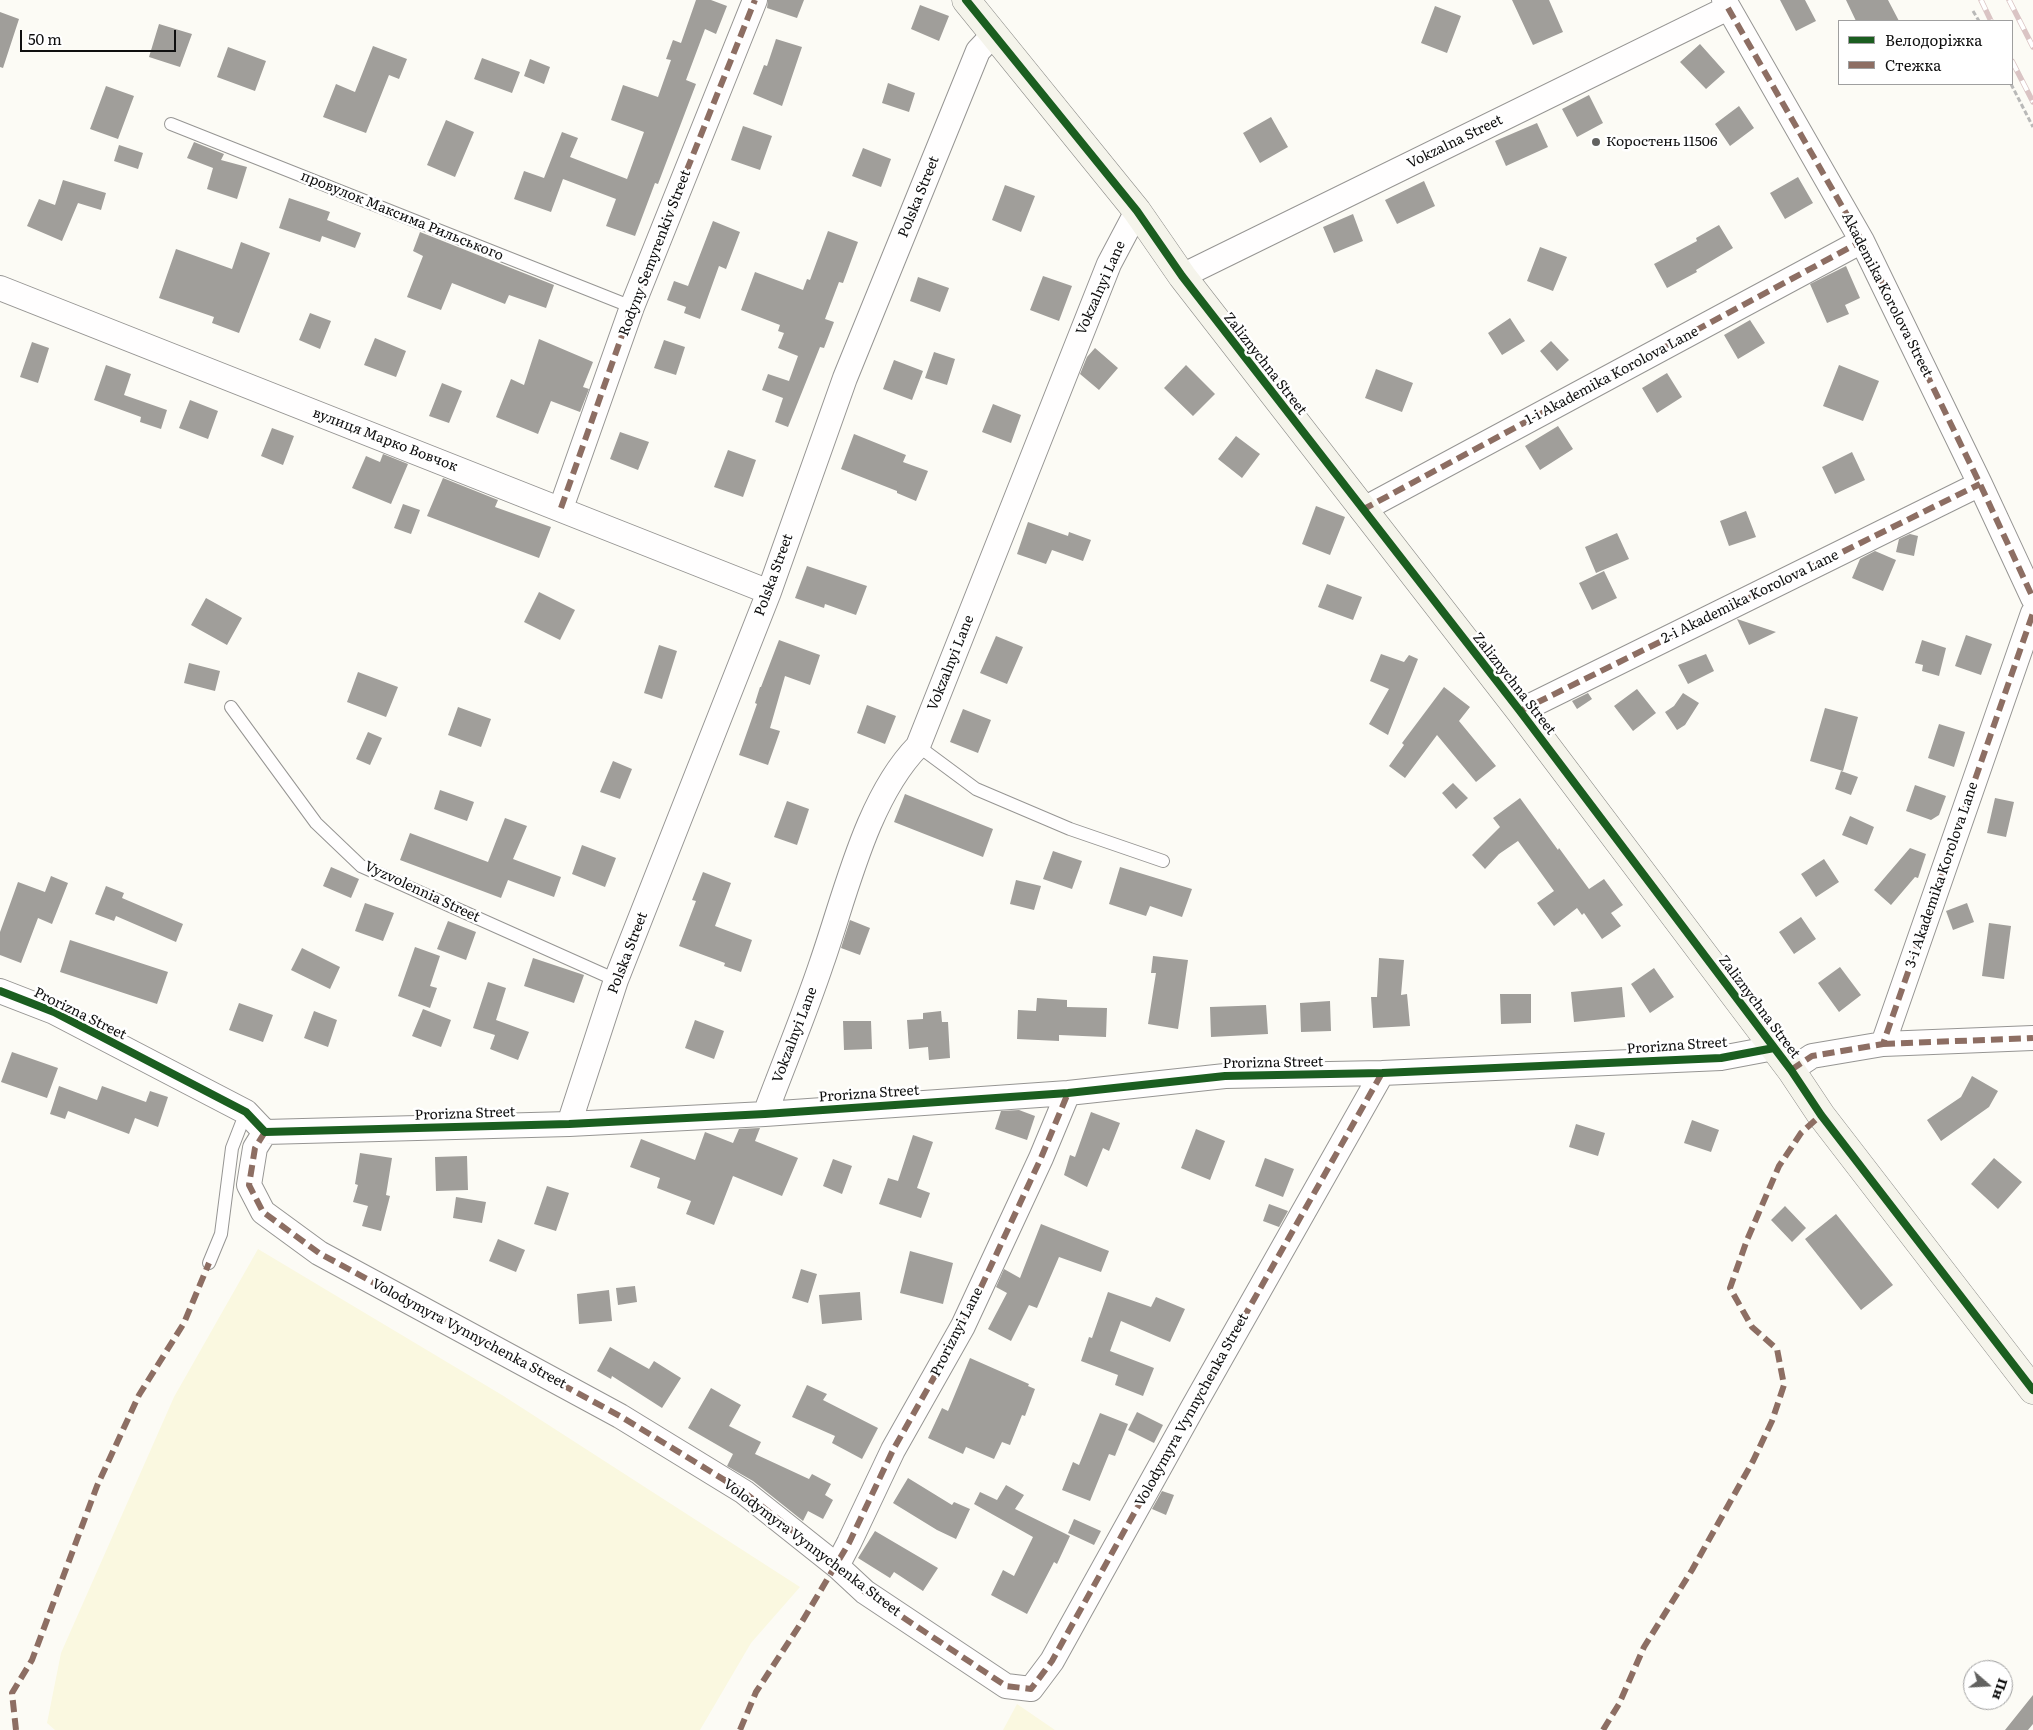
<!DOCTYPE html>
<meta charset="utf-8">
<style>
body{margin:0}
#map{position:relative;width:2033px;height:1730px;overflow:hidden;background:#fcfbf5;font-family:Literata,serif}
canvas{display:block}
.legend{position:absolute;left:1838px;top:20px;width:175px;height:65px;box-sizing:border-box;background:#fff;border:1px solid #9f9f9f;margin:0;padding:6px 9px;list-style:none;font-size:15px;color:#0f0f0f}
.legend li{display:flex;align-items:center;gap:10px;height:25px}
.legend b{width:25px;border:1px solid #9f9f9f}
.north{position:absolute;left:1963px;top:1660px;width:50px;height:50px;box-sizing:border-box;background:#fff;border:1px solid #9f9f9f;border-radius:50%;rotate:109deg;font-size:14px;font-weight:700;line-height:20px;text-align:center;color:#0f0f0f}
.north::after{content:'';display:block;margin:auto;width:18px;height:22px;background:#626260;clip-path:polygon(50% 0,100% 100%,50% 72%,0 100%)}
.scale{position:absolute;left:20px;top:30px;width:156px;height:22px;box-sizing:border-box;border:2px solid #0f0f0f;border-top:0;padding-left:6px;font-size:15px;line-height:18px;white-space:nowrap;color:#0f0f0f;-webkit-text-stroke:4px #fff;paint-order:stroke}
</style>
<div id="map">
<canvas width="2033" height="1730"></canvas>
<ul class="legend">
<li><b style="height:6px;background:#1b5e20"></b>Велодоріжка</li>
<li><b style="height:6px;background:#8d6e63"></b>Стежка</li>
</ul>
<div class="north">Пн</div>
<div class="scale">50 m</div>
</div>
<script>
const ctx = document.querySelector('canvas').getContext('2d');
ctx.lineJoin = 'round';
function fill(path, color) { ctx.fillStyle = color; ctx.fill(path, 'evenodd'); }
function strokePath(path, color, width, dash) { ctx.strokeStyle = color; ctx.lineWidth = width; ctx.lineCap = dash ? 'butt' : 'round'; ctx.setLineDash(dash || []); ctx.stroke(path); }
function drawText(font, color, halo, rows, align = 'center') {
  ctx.font = font + ' Literata,serif'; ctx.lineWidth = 5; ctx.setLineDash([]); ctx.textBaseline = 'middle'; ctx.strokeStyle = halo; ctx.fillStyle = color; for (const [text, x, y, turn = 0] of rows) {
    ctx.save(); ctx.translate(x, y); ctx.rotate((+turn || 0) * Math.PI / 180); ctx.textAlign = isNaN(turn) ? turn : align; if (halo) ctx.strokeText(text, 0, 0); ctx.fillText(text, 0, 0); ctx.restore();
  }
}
fill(new Path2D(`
 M258,1249L502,1395L800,1587L751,1643L700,1730H55L47,1723L61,1653L174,1397Z
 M1017,1704L1055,1730H1003Z`), '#faf8e0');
fill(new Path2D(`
 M696,0H711L727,6L716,34L705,29L686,80L696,84L658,184L655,183L635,236L606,226L616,199L563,179L551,212L514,199L524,171L544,178L562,132L578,138L570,157L627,179L644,132L611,120L623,85L658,97L671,60L666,59L673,40L681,43Z
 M768,0H804L797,18L767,8Z
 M1512,0H1549L1563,32L1533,45Z
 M1780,0H1805L1816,21L1796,31Z
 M1846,0H1888L1899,21H1856Z
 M920,5L949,16L939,41L911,29Z
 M1435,6L1461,16L1447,53L1421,43Z
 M0,12L19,19L3,68L0,67Z
 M159,24L192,34L180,67L149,57Z
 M776,39L802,47L782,106L753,94L764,65L767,66Z
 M1700,44L1725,72L1706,89L1680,62Z
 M373,46L407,59L399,79L389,75L366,133L323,117L336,84L355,92Z
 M228,47L266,61L255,91L217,77Z
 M482,58L520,72L512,93L474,79Z
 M530,59L550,67L544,84L524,76Z
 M888,83L915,93L909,112L882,103Z
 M106,86L134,96L118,139L90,129Z
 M1589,95L1603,123L1577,137L1562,109Z
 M1739,106L1754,128L1730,146L1715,124Z
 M1271,117L1288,147L1260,163L1243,133Z
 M446,120L474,132L455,177L427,165Z
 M1537,123L1548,147L1506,166L1495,141Z
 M743,126L772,136L760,170L731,160Z
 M194,142L224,154L221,160L247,167L237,199L207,189L213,168L187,158Z
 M119,145L143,153L138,169L114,161Z
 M863,148L891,159L881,187L852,176Z
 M1798,177L1813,203L1785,219L1770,193Z
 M63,180L106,193L101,210L78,203L62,241L27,226L39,199L55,205Z
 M1424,181L1435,206L1397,224L1385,200Z
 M1005,185L1035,196L1021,232L992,220Z
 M289,198L330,212L327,220L361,233L355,248L322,236L320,242L279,228Z
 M1353,214L1363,241L1334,253L1323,227Z
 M713,221L740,232L726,269L719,266L700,319L684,313L686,307L667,300L674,281L688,286Z
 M1719,225L1733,248L1696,270L1697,272L1667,288L1654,264L1697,241L1696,238Z
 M828,231L858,242L843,283L839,282L825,319L834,322L824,348L820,347L788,427L775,422L783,398L762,390L768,374L789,381L798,356L778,348L784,333L778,331L780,325L741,310L755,272L803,290L807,279L810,280Z
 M420,232L554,285L546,308L509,295L505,304L452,283L441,310L407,297L423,256L413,251Z
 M241,242L270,253L239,333L212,323L214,317L159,298L176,249L232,269Z
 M1540,247L1567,257L1553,291L1527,281Z
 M1846,266L1860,298L1845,305L1849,314L1827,323L1810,284Z
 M1043,276L1072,286L1059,321L1030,310Z
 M918,277L949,288L940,312L910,301Z
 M310,313L331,321L320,349L299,340Z
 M1510,318L1525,341L1502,355L1488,333Z
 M1750,320L1765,343L1738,359L1724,335Z
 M375,338L406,351L396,377L364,365Z
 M539,339L593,362L583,387L589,389L580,412L551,401L538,434L496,417L511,379L524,385Z
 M664,340L685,347L676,375L654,368Z
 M1551,341L1569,360L1557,371L1540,351Z
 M32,342L49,348L38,383L20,377Z
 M1095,348L1118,368L1099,390L1080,374L1087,357Z
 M934,352L955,359L947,385L925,378Z
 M894,360L923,371L912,400L883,389Z
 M106,365L131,374L124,395L167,410L161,429L140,422L141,417L94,400Z
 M1186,365L1215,394L1193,416L1164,388Z
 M1839,365L1879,381L1863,421L1823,406Z
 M1376,369L1413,383L1402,412L1365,398Z
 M1667,373L1682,397L1657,413L1642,388Z
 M442,383L462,391L449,423L429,416Z
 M190,400L218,411L208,439L179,428Z
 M993,404L1021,415L1011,443L982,432Z
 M1558,426L1573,449L1540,470L1525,446Z
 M272,428L294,436L283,465L261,456Z
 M620,432L649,442L638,470L610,459Z
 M854,434L906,455L903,462L928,471L916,501L897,493V491L841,469Z
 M1236,436L1260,454L1242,478L1218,459Z
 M728,450L756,460L743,497L714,487Z
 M1852,452L1865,480L1835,494L1822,467Z
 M383,454L408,464L391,504L352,488L366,456L380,462Z
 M443,478L498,500L495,507L551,527L539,558L427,516Z
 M403,504L420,510L411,534L394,528Z
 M1316,506L1345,517L1330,555L1302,544Z
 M1746,511L1756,537L1729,546L1720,521Z
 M1028,522L1068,536L1069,532L1091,540L1083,561L1052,550L1046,564L1017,554Z
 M1617,533L1629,559L1596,573L1585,547Z
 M1910,534L1918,536L1914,556L1896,552L1899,539Z
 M1875,551L1896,560L1883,591L1852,578L1860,559Z
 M807,566L867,586L856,615L825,604L824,608L795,598Z
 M1604,571L1617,598L1592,610L1579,583Z
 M1327,584L1362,597L1353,620L1318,607Z
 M539,592L575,610L560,640L524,622Z
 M206,598L242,618L227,645L191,625Z
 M1737,619L1776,632L1749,645Z
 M1966,635L1992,644L1981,675L1955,666Z
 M996,636L1023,647L1007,684L980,673Z
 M779,640L820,655L810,685L785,676L770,728L780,731L768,765L739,755L757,704L755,703L760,687H761Z
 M1922,640L1946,648L1939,676L1922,671L1923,665L1915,663Z
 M659,645L677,651L662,699L644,693Z
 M1381,654L1404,662L1409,655L1418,659L1388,735L1369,724L1389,689L1370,681Z
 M1706,654L1714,671L1688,684L1678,665Z
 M189,663L220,671L215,691L184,683Z
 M358,672L398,687L386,717L347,702Z
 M1444,687L1470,707L1459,721L1496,766L1476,782L1437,735L1405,778L1389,766L1404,745L1402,743Z
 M1637,689L1656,713L1633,731L1614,706Z
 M1588,693L1592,699L1577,709L1572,701Z
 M1683,693L1699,703L1685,725L1677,730L1665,712L1674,706Z
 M867,705L896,716L885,744L857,733Z
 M458,707L491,719L481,747L448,735Z
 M1825,708L1858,717L1843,771L1810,761Z
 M963,709L991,720L978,753L950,742Z
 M1939,724L1965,732L1954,767L1928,758Z
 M368,732L382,738L370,765L356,759Z
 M613,761L632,769L620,799L600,792Z
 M1841,771L1858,777L1851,795L1835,789Z
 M1453,783L1468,798L1456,809L1442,793Z
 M1915,785L1946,796L1939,815L1931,820L1906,811Z
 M440,790L474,802L467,821L434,809Z
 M905,794L993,829L983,857L894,822Z
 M1520,798L1558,850L1559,848L1589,889L1604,879L1623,905L1611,913L1621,926L1602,939L1584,913L1582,915L1577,908L1554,926L1537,903L1554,891L1518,841L1499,854L1485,869L1472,855L1500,827L1493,818Z
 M1995,798L2014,802L2006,837L1987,833Z
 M787,801L809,809L797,845L774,837Z
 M1850,816L1874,827L1867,845L1842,835Z
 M505,818L527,826L513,859L561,877L554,897L508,880L501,898L400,860L410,833L488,862Z
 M582,845L616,858L605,887L572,874Z
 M1910,848L1926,854L1918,878L1915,877L1891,905L1874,890Z
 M1053,851L1082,861L1072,889L1043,879Z
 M1824,859L1839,882L1816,897L1801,874Z
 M331,867L359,879L351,898L323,886Z
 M1120,867L1192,889L1182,917L1150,906L1146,916L1109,904Z
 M703,872L731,883L715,926L752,940L741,972L724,966L725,963L679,946L696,901L692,900Z
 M51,876L68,883L52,924L38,918L21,963L0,955V932L18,882L45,892Z
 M1016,880L1041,886L1034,910L1010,904Z
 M106,886L124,893L122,898L183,924L176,942L116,916L114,921L95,914Z
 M365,903L394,913L383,941L355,931Z
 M1967,903L1974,922L1953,930L1946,911Z
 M1801,917L1816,939L1794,954L1779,932Z
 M850,920L870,928L860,955L841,948Z
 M448,921L476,932L466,960L437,949Z
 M1989,923L2011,926L2004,979L1982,976Z
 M70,940L168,972L157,1004L60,972Z
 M415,947L440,956L430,986L437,988L430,1008L398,996Z
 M302,948L340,967L330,989L291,970Z
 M1153,956L1188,960L1178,1029L1148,1024L1156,973H1151Z
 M533,958L584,975L574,1003L524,986Z
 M1379,958L1404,960L1401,995L1407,994L1410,1026L1373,1028L1371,997H1377Z
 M1840,967L1861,995L1839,1012L1818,983Z
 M1654,968L1674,997L1650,1013L1631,984Z
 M488,982L506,988L496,1020L529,1032L518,1060L490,1049L495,1035L473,1028Z
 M1622,987L1625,1017L1574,1022L1571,992Z
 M1500,994H1531V1023L1501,1024Z
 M1037,998L1067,1000V1007L1107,1008L1106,1037L1059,1035V1041L1017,1039L1018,1010L1036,1011Z
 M1330,1001L1331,1031L1301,1032L1300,1003Z
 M239,1003L273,1015L263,1042L229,1030Z
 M1266,1005L1268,1034L1211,1037L1210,1007Z
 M423,1009L451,1020L441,1047L412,1036Z
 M314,1011L337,1020L328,1047L304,1038Z
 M941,1011L942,1022H948L950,1058L929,1060L928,1047L909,1049L907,1020L923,1019V1013Z
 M695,1020L724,1031L714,1059L685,1048Z
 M843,1021H871L872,1049L844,1050Z
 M12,1052L58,1068L47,1098L1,1082Z
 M1972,1076L1998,1091L1989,1107L1941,1141L1927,1120L1961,1097Z
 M59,1086L97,1100L102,1086L146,1102L150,1091L168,1097L158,1127L135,1118L129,1134L68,1111L65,1119L50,1114Z
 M1019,1110L1035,1116L1027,1140L995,1129L1001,1111Z
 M1091,1112L1120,1123L1109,1151L1103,1148L1087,1187L1064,1175L1070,1155L1075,1157Z
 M1692,1120L1719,1130L1711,1152L1684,1143Z
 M1576,1124L1605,1133L1598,1156L1569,1147Z
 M760,1128L755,1141L798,1158L782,1196L733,1176L714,1225L686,1214L691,1201L657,1188L660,1178L630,1167L641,1139L695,1160L705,1132L733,1143L739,1129Z
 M1196,1129L1225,1141L1210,1180L1181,1168Z
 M913,1135L933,1142L917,1188L930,1193L921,1218L879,1204L888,1178L898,1181Z
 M360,1153L392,1158L386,1195L390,1196L381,1231L362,1226L368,1206L353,1202L358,1185L355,1184Z
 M467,1156L468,1190L436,1191L435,1157Z
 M1265,1158L1294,1169L1283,1197L1255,1186Z
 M1994,1158L2022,1182L1998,1209L1971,1184Z
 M833,1159L852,1166L842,1194L823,1186Z
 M547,1186L569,1193L556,1231L534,1224Z
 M456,1197L486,1202L482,1223L453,1218Z
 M1269,1204L1288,1211L1279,1227L1263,1221Z
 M1785,1206L1806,1228L1792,1242L1771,1220Z
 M1836,1214L1893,1285L1861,1310L1805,1239Z
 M1041,1224L1109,1251L1101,1272L1059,1257L1037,1308L1029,1305L1011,1341L988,1329L1007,1293L996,1287L1004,1269L1020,1278Z
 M498,1239L525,1250L516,1272L489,1261Z
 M910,1251L953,1263L943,1304L900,1293Z
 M801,1269L817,1274L808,1303L792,1298Z
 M635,1286L637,1302L618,1305L616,1288Z
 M609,1290L612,1321L579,1324L577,1294Z
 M860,1292L862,1320L822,1324L819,1295Z
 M1108,1292L1151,1307L1156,1297L1185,1309L1170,1342L1121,1321L1110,1351L1154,1368L1143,1396L1115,1385L1118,1375L1081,1361L1089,1337L1092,1338Z
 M610,1347L649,1369L654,1361L681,1378L662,1408L612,1376L611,1379L597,1371Z
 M970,1358L1029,1384L1028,1386L1035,1389L1025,1416L1022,1415L1010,1445L1002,1442L994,1459L966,1447L963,1454L928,1438L942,1408L948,1411Z
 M807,1385L827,1394L823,1400L878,1428L862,1459L832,1443L835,1436L792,1417Z
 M711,1388L741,1405L729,1426L761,1442L755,1454L809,1479L812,1474L831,1484L825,1495L833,1500L823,1519L808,1511L803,1521L753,1481L727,1466L733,1454L688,1428Z
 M1137,1412L1163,1425L1154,1443L1128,1430Z
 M1100,1413L1128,1424L1115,1456L1109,1454L1090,1501L1062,1490L1073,1462L1079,1465Z
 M908,1478L952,1505L954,1502L970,1509L956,1539L937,1530L893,1503Z
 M1006,1485L1024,1495L1015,1509L1070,1536L1057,1564L1054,1562L1027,1614L991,1595L1003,1570L1014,1576L1033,1537L974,1504L980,1492L997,1500Z
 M1162,1491L1174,1495L1166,1515L1152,1509Z
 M1074,1519L1101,1531L1094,1545L1068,1533Z
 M875,1531L938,1568L923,1591L894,1572L890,1578L858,1558Z
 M2033,1695V1724L2028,1730H2005Z`), '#a09e9a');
const lane = new Path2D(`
 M171,124L632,307
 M231,707L316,823L361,866L616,980
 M918,746L976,789L1070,829L1163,861
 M209,1263L221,1234L232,1148L246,1112`);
const street = new Path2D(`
 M1724,0L1862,241L1980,484L2033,598
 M1182,276L1728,8
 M0,288L769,592
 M561,508L632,307L755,0
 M1362,510L1862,241
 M1520,711L1980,484
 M0,991L54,1012L246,1112L265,1132L569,1124L765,1114L1068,1093L1225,1076L1382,1073L1721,1058L1774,1048
 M1883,1044L2033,1038
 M1791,1070L1812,1056L1883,1044L2033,613
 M765,1114C784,1063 805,1013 822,962C846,893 867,798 918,746L1109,264L1137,211
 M569,1124L616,980L769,592L845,378L978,51L994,34
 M265,1132L255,1148L249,1185L263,1212L319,1253L620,1416L744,1492L837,1566L865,1592L1006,1686L1031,1689L1052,1661L1192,1409L1382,1073
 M837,1566L849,1543L893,1450L963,1326L1041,1158L1068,1093`);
const secondary = new Path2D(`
 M966,0L1137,211L1182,276L1520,711L1791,1070L1821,1115L2033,1390`);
strokePath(lane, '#969593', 14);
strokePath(street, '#969593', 26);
strokePath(secondary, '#8c8c89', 29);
strokePath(new Path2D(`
 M1973,11L1979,21
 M2011,84L2033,127`), '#b9b9b8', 3, [5, 2.5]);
strokePath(lane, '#fffefe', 12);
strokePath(street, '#fffefe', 24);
strokePath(secondary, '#f5f4eb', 28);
const rail = new Path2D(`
 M1981,0L1991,21
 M2009,0L2033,47
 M2012,61L2033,102`);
strokePath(rail, '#dac4c4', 5.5);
strokePath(rail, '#fff', 4, [11]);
strokePath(new Path2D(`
 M1728,8L1862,241L1980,484L2033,598
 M561,508L632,307L755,0
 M1362,510L1862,241
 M1520,711L1980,484
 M1883,1044L2033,1038
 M1791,1070L1812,1056L1883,1044L2033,613
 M265,1132L255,1148L249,1185L263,1212L319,1253L620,1416L744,1492L837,1566L865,1592L1006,1686L1031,1689L1052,1661L1192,1409L1382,1073
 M16,1730L12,1693L32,1660L97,1486L139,1395L184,1323L209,1263
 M740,1730L756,1692L803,1620L849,1543L893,1450L963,1326L1041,1158L1068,1093
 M1603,1730L1619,1704L1644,1647L1692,1570L1753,1461L1772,1421L1784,1385L1777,1349L1752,1327L1730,1288L1747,1240L1779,1166L1801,1133L1821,1115`), '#8d6e63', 6, [12, 6]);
strokePath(new Path2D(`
 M966,0L1137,211L1182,276L1520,711L1791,1070L1821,1115L2033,1390
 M0,991L54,1012L246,1112L265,1132L569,1124L765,1114L1068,1093L1225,1076L1382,1073L1721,1058L1774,1048`), '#1b5e20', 8);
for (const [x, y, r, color] of [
 [1596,142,5,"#626260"]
]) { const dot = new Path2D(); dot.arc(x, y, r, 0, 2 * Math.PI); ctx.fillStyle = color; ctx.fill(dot); strokePath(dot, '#fff', 2); }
drawText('14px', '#0f0f0f', '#fff', [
 ["Vokzalna Street",1455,142,-26],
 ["Polska Street",919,197,-68],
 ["провулок Максима Рильського",402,216,22],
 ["Rodyny Semyrenkiv Street",655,253,-69],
 ["Vokzalnyi Lane",1101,288,-66],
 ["Akademika Korolova Street",1887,295,63],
 ["Zaliznychna Street",1265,364,52],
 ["1-i Akademika Korolova Lane",1612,376,-28],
 ["вулиця Марко Вовчок",385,440,21],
 ["Polska Street",774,575,-70],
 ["2-i Akademika Korolova Lane",1750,597,-26],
 ["Vokzalnyi Lane",951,663,-68],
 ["Zaliznychna Street",1514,684,52],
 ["3-i Akademika Korolova Lane",1942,875,-71],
 ["Vyzvolennia Street",422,892,25],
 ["Polska Street",628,953,-69],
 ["Zaliznychna Street",1759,1007,53],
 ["Prorizna Street",80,1014,26],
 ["Vokzalnyi Lane",795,1035,-69],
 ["Prorizna Street",1677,1046,-4],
 ["Prorizna Street",1273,1063,-1],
 ["Prorizna Street",869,1094,-4],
 ["Prorizna Street",465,1114,-2],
 ["Proriznyi Lane",957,1332,-63],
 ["Volodymyra Vynnychenka Street",469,1334,28],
 ["Volodymyra Vynnychenka Street",1192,1410,-61],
 ["Volodymyra Vynnychenka Street",812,1548,37]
]);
drawText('14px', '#0f0f0f', '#fff', [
 ["Коростень 11506",1606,142]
], 'left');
</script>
